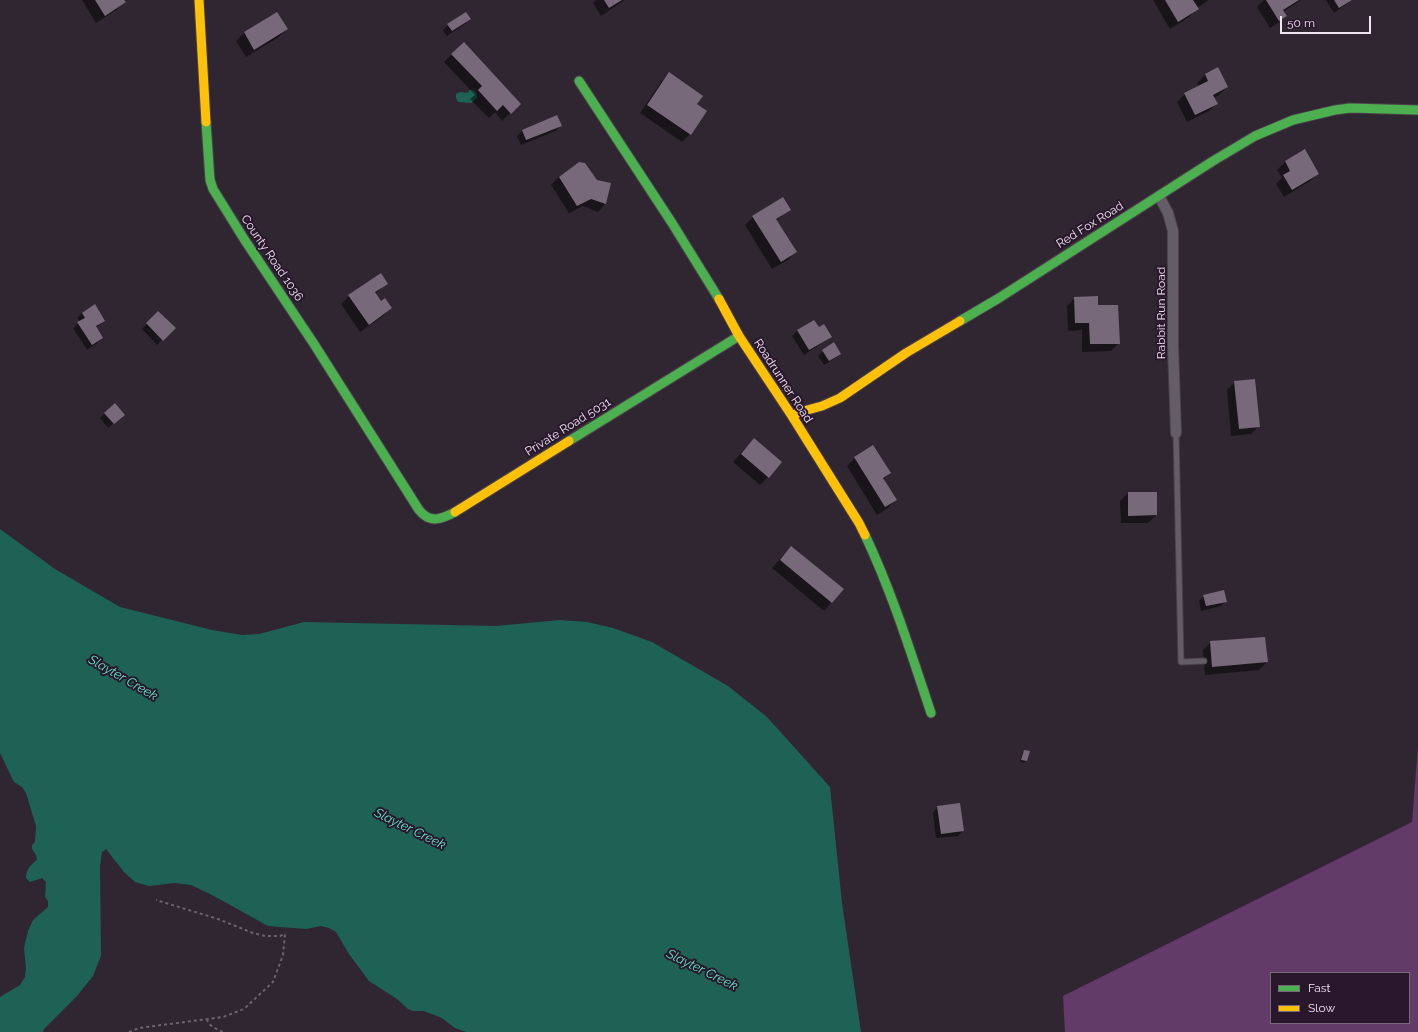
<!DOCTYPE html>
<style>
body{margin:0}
#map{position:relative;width:1418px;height:1032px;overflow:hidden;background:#302631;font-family:Raleway,sans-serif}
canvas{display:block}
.legend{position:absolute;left:1270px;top:972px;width:140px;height:52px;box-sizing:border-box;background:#29172c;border:1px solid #79697b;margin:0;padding:5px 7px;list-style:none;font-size:12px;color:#f1e4f2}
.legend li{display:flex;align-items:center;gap:8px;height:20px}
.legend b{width:20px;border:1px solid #79697b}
.scale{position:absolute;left:1280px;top:16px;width:91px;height:18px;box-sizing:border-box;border:2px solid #f1e4f2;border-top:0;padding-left:5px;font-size:12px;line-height:14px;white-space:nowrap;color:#f1e4f2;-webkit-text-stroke:3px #29172c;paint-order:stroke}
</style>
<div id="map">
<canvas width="1418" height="1032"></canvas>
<ul class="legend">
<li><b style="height:5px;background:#4caf50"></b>Fast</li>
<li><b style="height:5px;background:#ffc107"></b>Slow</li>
</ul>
<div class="scale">50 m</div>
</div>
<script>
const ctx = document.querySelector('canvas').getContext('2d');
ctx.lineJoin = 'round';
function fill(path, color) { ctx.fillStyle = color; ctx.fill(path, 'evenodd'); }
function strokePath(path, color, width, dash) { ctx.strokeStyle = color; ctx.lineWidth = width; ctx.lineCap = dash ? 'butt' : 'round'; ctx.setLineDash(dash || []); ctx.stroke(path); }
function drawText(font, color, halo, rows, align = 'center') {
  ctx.font = font + ' Raleway,sans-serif'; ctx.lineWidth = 4; ctx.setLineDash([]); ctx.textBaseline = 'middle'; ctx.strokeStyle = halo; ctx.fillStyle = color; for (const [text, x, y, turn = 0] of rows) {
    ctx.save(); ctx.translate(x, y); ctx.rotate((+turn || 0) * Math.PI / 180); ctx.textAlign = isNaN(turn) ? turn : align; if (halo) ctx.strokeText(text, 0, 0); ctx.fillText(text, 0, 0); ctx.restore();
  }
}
fill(new Path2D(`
 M1418,746V1032H1065L1063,996L1412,822ZM1271,973H1409V1023H1271Z`), '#623b68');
fill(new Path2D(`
 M470,90H474L477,94V98L471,103L458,102L456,98V94L460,92L467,93Z
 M0,529L55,569L120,607L212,630L242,635L259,634L304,622L496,626L560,620L587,622L613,628L652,642L728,686L767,717L830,787L842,903L861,1032H466L455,1028L442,1018L424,1011H413L408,1009L397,999L369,981L349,954L336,932L329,928L321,926L306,929L268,926L212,895L191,885L175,883L149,886L135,882L124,872L106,849L102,852L100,866L101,956L93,976L77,996L44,1029L43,1032H0V997L20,985L25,977L26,968L24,948L28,931L33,920L48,907V901L45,897L46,882L42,878L30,882L26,878C26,870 31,864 37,860L36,855L32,849V845L35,842L36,826L26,793L22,787L14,782L0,753Z`), '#1e6255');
fill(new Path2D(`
 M82,0H123L124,2L116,10L96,23Z
 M596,0H625L601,16L593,3Z
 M1153,0H1209L1197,8V9L1189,17L1170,29Z
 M1264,0H1301L1283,12L1286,15L1278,23L1270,28L1257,7Z
 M1326,0H1352L1334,13Z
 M277,13L287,29L279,37L246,57L236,41L244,33Z
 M470,19L465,24L447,36L443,30L448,25Z
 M452,54L520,104L502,121L495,112L489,118L470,99L475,95L444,62Z
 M1218,68L1227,87L1219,95L1214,98L1217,103L1209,111L1187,122L1177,102L1185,94L1199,86L1197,83L1205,75Z
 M669,74L696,104L690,134L682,142L640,113L661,82Z
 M561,126L555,131L521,145L517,136L522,131Z
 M1304,151L1318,174L1310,181L1284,197L1276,184L1282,178L1277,170L1285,162Z
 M559,177L605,204L598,212L583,206L569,213L551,185Z
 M789,210L776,221L795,252L788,260L772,269L745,225L753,217Z
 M386,283L375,294L381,302L391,308L383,316L360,332L341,304L349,296Z
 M1075,298L1097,306L1119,343L1111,351L1082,352V330L1068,331L1067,306Z
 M158,312L174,328L157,345L142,329Z
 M82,313L104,320L96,328L102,338L97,343L87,350L73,328L80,322L77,318Z
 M814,321L818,329L830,336L825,341L804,355L792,336L797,331Z
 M823,351L840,353L835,358L824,365L818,356Z
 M1235,382L1259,426L1251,434L1231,436L1227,390Z
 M105,413L118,420L108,428L100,418Z
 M754,439L768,477L760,485L733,462Z
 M873,447L889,473L883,480L895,500L888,508L877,515L847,466L855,458Z
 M1128,493L1156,515L1148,523H1121L1120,501Z
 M791,547L843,589L824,611L772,568Z
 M1204,596L1226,601L1221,606L1201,611L1199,601Z
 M1211,642L1267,662L1259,670L1205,675L1203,650Z
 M1024,751L1029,752L1026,761L1024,763L1020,762L1022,753Z
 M938,807L963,830L958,836L936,838L933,812Z`), '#0007');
fill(new Path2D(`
 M95,0H124L126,2L105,16Z
 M604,0H622L609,8Z
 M1165,0H1193L1199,9L1178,22Z
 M1266,0H1299L1283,10L1287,16L1279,21Z
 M1334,0H1352L1339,8Z
 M277,12L288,29L254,50L244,32Z
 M466,12L471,19L452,31L447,24Z
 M464,42L521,104L511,114L503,105L497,111L478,90L482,86L451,54Z
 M1218,67L1228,87L1213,95L1218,104L1195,115L1184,93L1208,81L1205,74Z
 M669,72L703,96L697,104L707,111L691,135L647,105Z
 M557,115L562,126L526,140L522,130Z
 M1305,149L1319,174L1292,190L1283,175L1290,171L1285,161Z
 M579,162L585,163L597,180L611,183L606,204L591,199L577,206L559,177Z
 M783,197L791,210L776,219L797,252L781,262L752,216Z
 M381,273L388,284L375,292L381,301L385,298L392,308L369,325L348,295Z
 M1098,296V305H1118L1120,344H1090L1089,323H1075L1074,297Z
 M95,304L105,321L96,326L103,338L92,345L77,322L85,318L82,313Z
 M158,311L176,328L163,341L146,323Z
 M814,320L819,327L824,324L832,337L809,350L797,330Z
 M834,342L841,354L829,361L822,350Z
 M1255,379L1260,427L1239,429L1234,381Z
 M115,403L125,415L114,424L104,413Z
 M754,438L782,462L769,478L741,454Z
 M873,445L891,473L883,478L897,500L885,507L854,457Z
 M1128,492H1157V515L1128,516Z
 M791,546L844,589L832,603L780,560Z
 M1224,590L1227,602L1206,606L1203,595Z
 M1265,637L1268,662L1212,667L1210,641Z
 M1024,750L1030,751L1027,761L1021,760Z
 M960,803L964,831L941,834L937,806Z`), '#776979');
const lane = new Path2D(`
 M1176,433L1181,662L1204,661`);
const street = new Path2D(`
 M1159,196L1168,213L1173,231V346L1176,433`);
const fast = new Path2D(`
 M579,81L672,223L719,299
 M206,122L210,180L213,189L244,239L314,344L419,510C430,524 442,519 455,512
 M960,321L999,298L1213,161L1255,136L1293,120L1335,110L1350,108L1418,110
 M569,441L739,336
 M865,535C892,592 911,653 931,713`);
const slow = new Path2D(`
 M199,0L206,122
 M719,299L739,336L792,416L859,523L865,535
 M792,416L800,412L822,406L840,398L906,353L960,321
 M455,512L569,441`);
strokePath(lane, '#4b424c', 7);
strokePath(street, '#4b424c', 12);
strokePath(fast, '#4b424c', 11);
strokePath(slow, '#4b424c', 11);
strokePath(new Path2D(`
 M207,1019C208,1026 217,1029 223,1032
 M129,1032L139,1028L223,1017L244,1009L273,982L283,955L285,934L280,936H265L253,933L218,919L156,900`), '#6c636c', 2, [3, 3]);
strokePath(lane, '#645c66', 5);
strokePath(street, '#645c66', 10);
strokePath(fast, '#4caf50', 9);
strokePath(slow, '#ffc107', 9);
drawText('12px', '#f1e4f2', '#29172c', [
 ["Red Fox Road",1090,225,-32],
 ["County Road 1036",272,258,56],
 ["Rabbit Run Road",1161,313,-90],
 ["Roadrunner Road",783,381,57],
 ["Private Road 5031",568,427,-32]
]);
drawText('italic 13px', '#5ee6c9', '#29172c', [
 ["Slayter Creek",123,678,30],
 ["Slayter Creek",410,829,26],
 ["Slayter Creek",702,970,26]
]);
</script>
